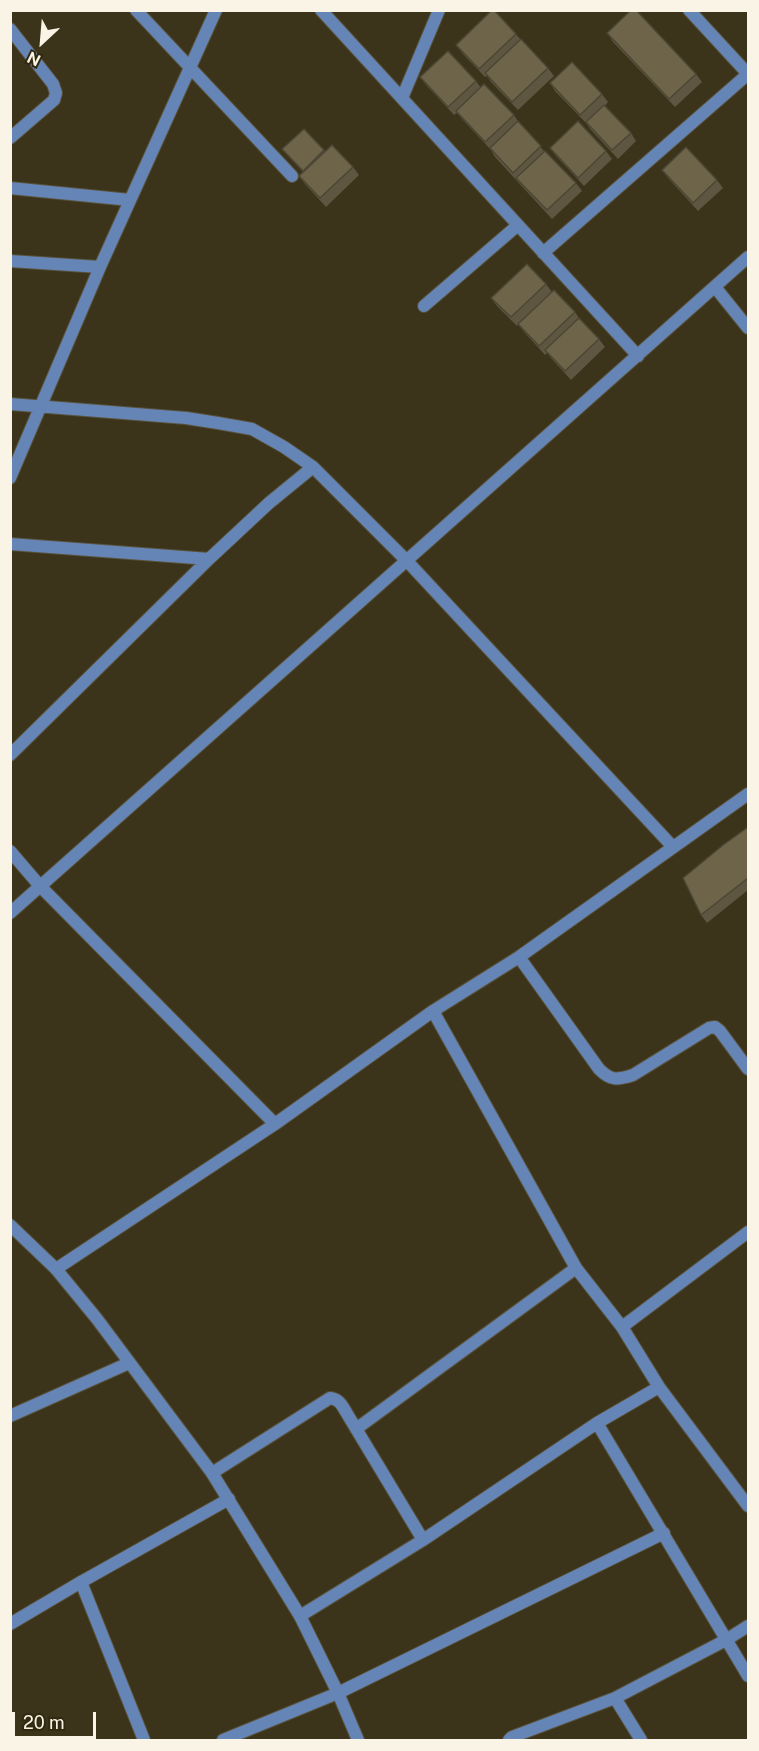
<!DOCTYPE html>
<style>
body{margin:0}
#map{position:relative;width:759px;height:1751px;overflow:hidden;background:#3b331a;font-family:"Public Sans",sans-serif}
canvas{display:block}
.frame{position:absolute;inset:0;border:12px solid #f9f4e5;pointer-events:none}
.north{position:absolute;left:12px;top:12px;width:60px;height:60px;-webkit-text-stroke:4px #312910;paint-order:stroke;rotate:206deg;font-size:16px;font-weight:700;line-height:24px;text-align:center;color:#f9f4e5}
.north::after{content:'';display:block;margin:auto;width:21px;height:27px;background:#f9f4e5;clip-path:polygon(50% 0,100% 100%,50% 72%,0 100%)}
.scale{position:absolute;left:12px;top:1712px;width:84px;height:27px;box-sizing:border-box;border:3px solid #f9f4e5;border-top:0;padding-left:8px;font-size:18px;line-height:21px;white-space:nowrap;color:#f9f4e5;-webkit-text-stroke:4px #312910;paint-order:stroke}
</style>
<div id="map">
<canvas width="759" height="1751"></canvas>
<div class="frame"></div>
<div class="north">N</div>
<div class="scale">20 m</div>
</div>
<script>
const ctx = document.querySelector('canvas').getContext('2d');
ctx.lineJoin = 'round';
function strokePath(path, color, width, dash) { ctx.strokeStyle = color; ctx.lineWidth = width; ctx.lineCap = dash ? 'butt' : 'round'; ctx.setLineDash(dash || []); ctx.stroke(path); }
function fill(path, color) { ctx.fillStyle = color; ctx.fill(path, 'evenodd'); }
const service = new Path2D(`
 M81,1582L229,1499`);
const minor = new Path2D(`
 M136,10L292,176
 M321,10L638,356
 M689,10L748,74
 M10,29L53,84L56,93L54,100L10,138
 M402,98L439,10
 M10,188L130,200
 M543,253L748,74
 M10,261L100,267
 M715,287L748,328
 M424,306L518,225
 M10,404L186,418L218,423L252,429L284,447L313,467L407,561L673,847
 M10,478L100,267L216,10
 M10,544L209,559
 M10,755L209,559L269,503L313,467
 M10,851L40,886L275,1124
 M10,913L748,257
 M519,957L599,1069C611,1081 617,1080 633,1075L709,1028L715,1027L720,1031L748,1069
 M433,1011L576,1268L622,1327L659,1387L748,1506
 M56,1269L275,1124L433,1011L519,957L748,794
 M622,1327L748,1232
 M10,1416L129,1363
 M597,1423L748,1676
 M356,1429L576,1268
 M212,1473L330,1398C339,1399 342,1405 346,1412L423,1540
 M300,1616L423,1540L597,1423L659,1387
 M10,1624L81,1582L144,1740
 M615,1698L641,1740
 M223,1740L338,1693L664,1533
 M509,1740L512,1737L615,1698L726,1640L748,1626`);
const tertiary = new Path2D(`
 M10,1225L56,1269L97,1319L212,1473L300,1616L338,1693L358,1740`);
strokePath(service, '#59523a', 14);
strokePath(minor, '#59523a', 14);
strokePath(tertiary, '#59523a', 14);
strokePath(service, '#6585b6', 12);
strokePath(minor, '#6585b6', 12);
strokePath(tertiary, '#6585b6', 12);
fill(new Path2D(`
 M607,33L696,74L702,82L675,107L613,42Z
 M516,34L521,40L548,68L554,76L518,110L491,82L487,76L485,77L462,53L456,45Z
 M420,77L476,81L481,88L514,115L519,123L544,151L576,183L582,191L552,219L495,157L491,150L462,119L457,113L454,115L426,85Z
 M550,83L602,94L608,102L605,106L631,133L636,141L618,159L591,130L586,123L555,91Z
 M304,129L325,151L353,167L359,175L326,207L305,184L299,176L303,172L282,149Z
 M550,148L606,151L612,159L584,186L556,156Z
 M662,170L717,180L723,188L698,211L668,178Z
 M546,284L552,292L575,312L579,318L599,339L605,347L571,380L551,358L547,353L545,355L524,332L518,324L517,326L497,306L491,298Z
 M748,827V890L707,923L701,915Z`), '#5e5640');
const building = new Path2D(`
 M492,10H494L516,34L479,69L456,45Z
 M631,10H636L696,74L669,99L607,33Z
 M521,39L548,68L512,102L485,73Z
 M448,51L476,81L448,107L420,77Z
 M572,62L602,94L580,115L550,83Z
 M484,84L514,115L485,142L456,111Z
 M604,105L631,133L612,150L586,122Z
 M518,121L541,146L513,173L490,148Z
 M578,121L606,151L578,178L550,148Z
 M304,129L324,150L303,171L282,149Z
 M332,145L353,167L320,198L299,176Z
 M686,147L717,180L693,203L662,170Z
 M545,151L576,183L547,210L516,178Z
 M527,264L546,284L511,317L491,298Z
 M554,290L575,312L539,346L518,324Z
 M579,318L599,339L565,371L545,350Z
 M748,827V878L701,915L683,878L723,845Z`);
fill(building, '#6d644a');
strokePath(building, '#4c4634', 1.5);
</script>
